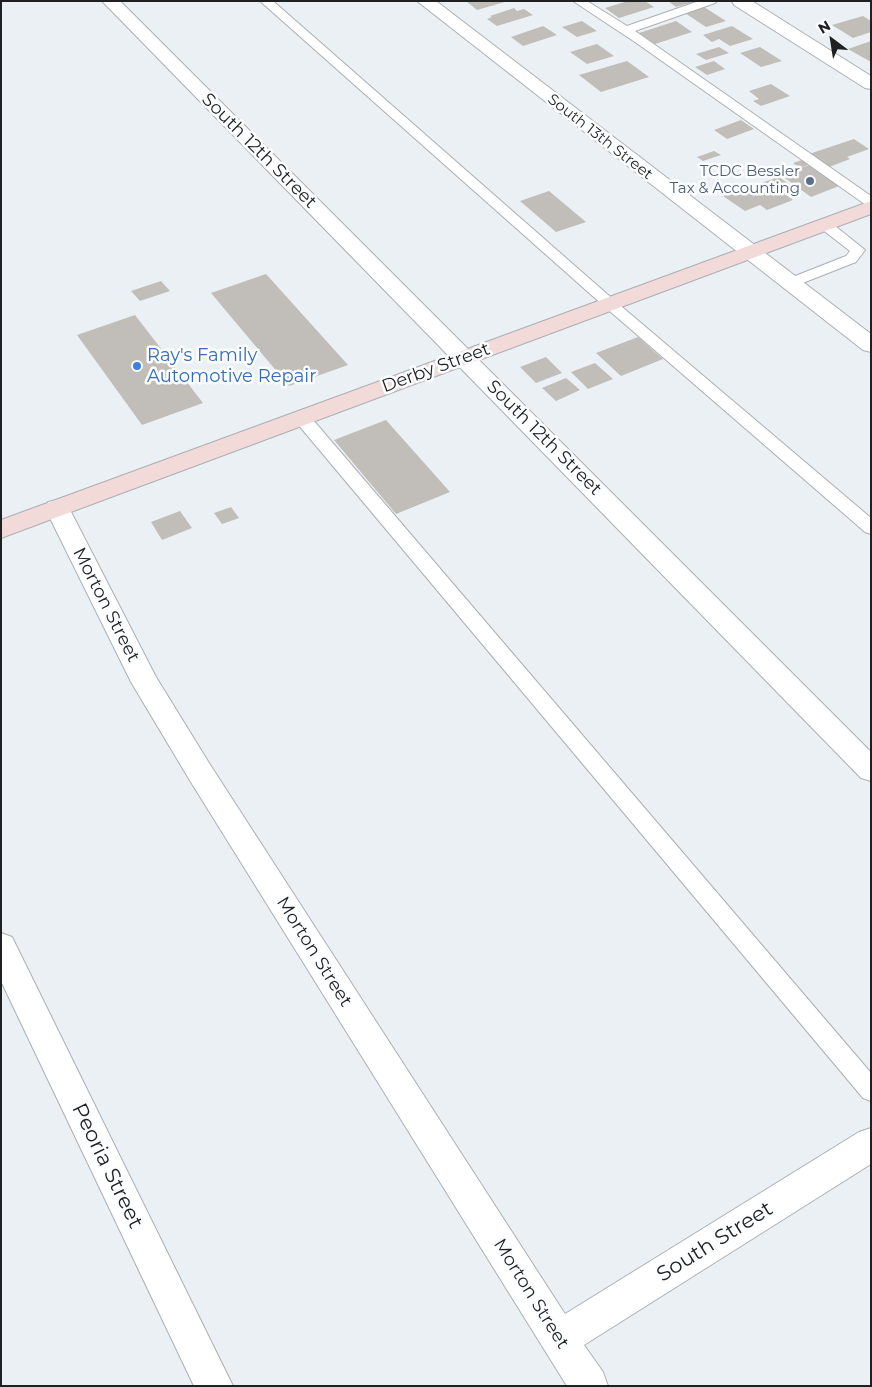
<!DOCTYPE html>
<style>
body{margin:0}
#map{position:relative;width:872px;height:1387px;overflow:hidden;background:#ebf0f4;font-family:Montserrat,sans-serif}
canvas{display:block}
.frame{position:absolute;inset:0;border:2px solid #1e2021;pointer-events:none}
.north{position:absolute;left:807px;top:15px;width:50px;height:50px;-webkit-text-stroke:4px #fbfdff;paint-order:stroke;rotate:329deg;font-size:14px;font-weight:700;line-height:20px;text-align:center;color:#1e2021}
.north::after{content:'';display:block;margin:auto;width:18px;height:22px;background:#1e2021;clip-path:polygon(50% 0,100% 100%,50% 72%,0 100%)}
</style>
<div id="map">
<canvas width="872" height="1387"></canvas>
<div class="frame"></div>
<div class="north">N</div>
</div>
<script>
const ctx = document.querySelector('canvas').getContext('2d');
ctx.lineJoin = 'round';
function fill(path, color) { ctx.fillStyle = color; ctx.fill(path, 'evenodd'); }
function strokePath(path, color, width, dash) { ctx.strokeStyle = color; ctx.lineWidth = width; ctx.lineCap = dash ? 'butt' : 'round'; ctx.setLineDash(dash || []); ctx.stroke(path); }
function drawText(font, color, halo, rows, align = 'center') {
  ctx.font = font + ' Montserrat,sans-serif'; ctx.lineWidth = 5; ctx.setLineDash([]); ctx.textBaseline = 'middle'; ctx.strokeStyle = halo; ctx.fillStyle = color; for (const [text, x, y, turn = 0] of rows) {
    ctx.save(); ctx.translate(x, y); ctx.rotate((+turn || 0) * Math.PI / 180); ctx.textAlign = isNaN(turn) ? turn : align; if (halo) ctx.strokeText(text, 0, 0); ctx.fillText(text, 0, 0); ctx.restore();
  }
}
fill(new Path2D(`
 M466,1H505V2L477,10Z
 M628,1H645L654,7L619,18L605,8Z
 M668,1H694V2L676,7Z
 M704,7L726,21L706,27L685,13Z
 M514,8L517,11L524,9L533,15L497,26L487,19L492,17L490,16Z
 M863,16L871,21V32L853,38L832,25Z
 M582,21L597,31L577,37L562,27Z
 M676,21L692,32L655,44L639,33Z
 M543,26L557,35L523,46L511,37Z
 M732,26L753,39L730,46L719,39L712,42L703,35Z
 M871,41V62L848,49Z
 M597,44L614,56L587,64L570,52Z
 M719,47L729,53L706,60L696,54Z
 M760,47L782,61L761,67L740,53Z
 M627,61L649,77L601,92L579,75Z
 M714,61L725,69L707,75L695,67Z
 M771,84L790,96L761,106L753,101L759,99L749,91Z
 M741,120L754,129L727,139L714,130Z
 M854,139L869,149L847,157L850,159L829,167L809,154Z
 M714,151L721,155L703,161L697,157Z
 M802,160L808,165L799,168L793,163Z
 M809,165L839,186L811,197L781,175Z
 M779,177L796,189L784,193L793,200L767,210L760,205L745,211L723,196Z
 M549,191L586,222L556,232L520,201Z
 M266,274L348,365L289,386L211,293Z
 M161,281L170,291L140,301L131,291Z
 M135,315L203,403L142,425L77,335Z
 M638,337L663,359L621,376L596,353Z
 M546,357L562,373L536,383L520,367Z
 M595,363L613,379L588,389L571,372Z
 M566,378L580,390L556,401L542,388Z
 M386,420L450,492L396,514L334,440Z
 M231,507L239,518L222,524L214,513Z
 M180,511L192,528L162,540L151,522Z`), '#c1bdb8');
const service = new Path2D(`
 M260,1H273L615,301L871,518V534L865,532L605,307Z
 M573,1H587L627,26L699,1H717L715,3L635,31L871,196V206L866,205L635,42Z
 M824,220L829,221L865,250L856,262L795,286H785L783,283L785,280L846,256L850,251L819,227L817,224L819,221Z
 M302,413L308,414L871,1073V1101L863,1098L296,422L294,418L296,414Z`);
const minor = new Path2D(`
 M102,1H120L871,752V781L861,778Z
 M417,1H436L871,334V352L863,350Z
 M732,1H752L871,76V89L865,88L734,5Z
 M57,500L66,502L69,508L156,677L209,763L565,1314L859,1132L871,1128V1164L584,1345L603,1372L608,1386H567L189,779L131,682L45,508L48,502Z
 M1,933L12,937L233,1386H194L1,981Z`);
const secondary = new Path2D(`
 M871,201V214L1,538V520Z`);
strokePath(service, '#abafb4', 2);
strokePath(minor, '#abafb4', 2);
strokePath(secondary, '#abafb4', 2);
fill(service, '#fff');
fill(minor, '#fff');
fill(secondary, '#f2dad8');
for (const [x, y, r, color] of [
 [810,181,5,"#5c6f8a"],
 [137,366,5,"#3f7fe0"]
]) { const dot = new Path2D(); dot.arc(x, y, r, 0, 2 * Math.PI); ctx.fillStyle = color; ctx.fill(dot); strokePath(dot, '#fbfdff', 2); }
drawText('15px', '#1e2021', '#fbfdff', [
 ["South 13th Street",600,137,38]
]);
drawText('15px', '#4e5e75', '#fbfdff', [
 ["TCDC Bessler",800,172],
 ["Tax & Accounting",800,189]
], 'right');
drawText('18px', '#1e2021', '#fbfdff', [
 ["South 12th Street",259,151,45],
 ["Derby Street",436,368,-20],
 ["South 12th Street",544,438,45],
 ["Morton Street",106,605,63],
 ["Morton Street",314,952,58],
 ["Morton Street",531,1294,58]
]);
drawText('18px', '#366cbe', '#fbfdff', [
 ["Ray's Family",147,356],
 ["Automotive Repair",147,377]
], 'left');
drawText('21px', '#1e2021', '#fbfdff', [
 ["Peoria Street",107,1166,64],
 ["South Street",715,1242,-32]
]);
</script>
